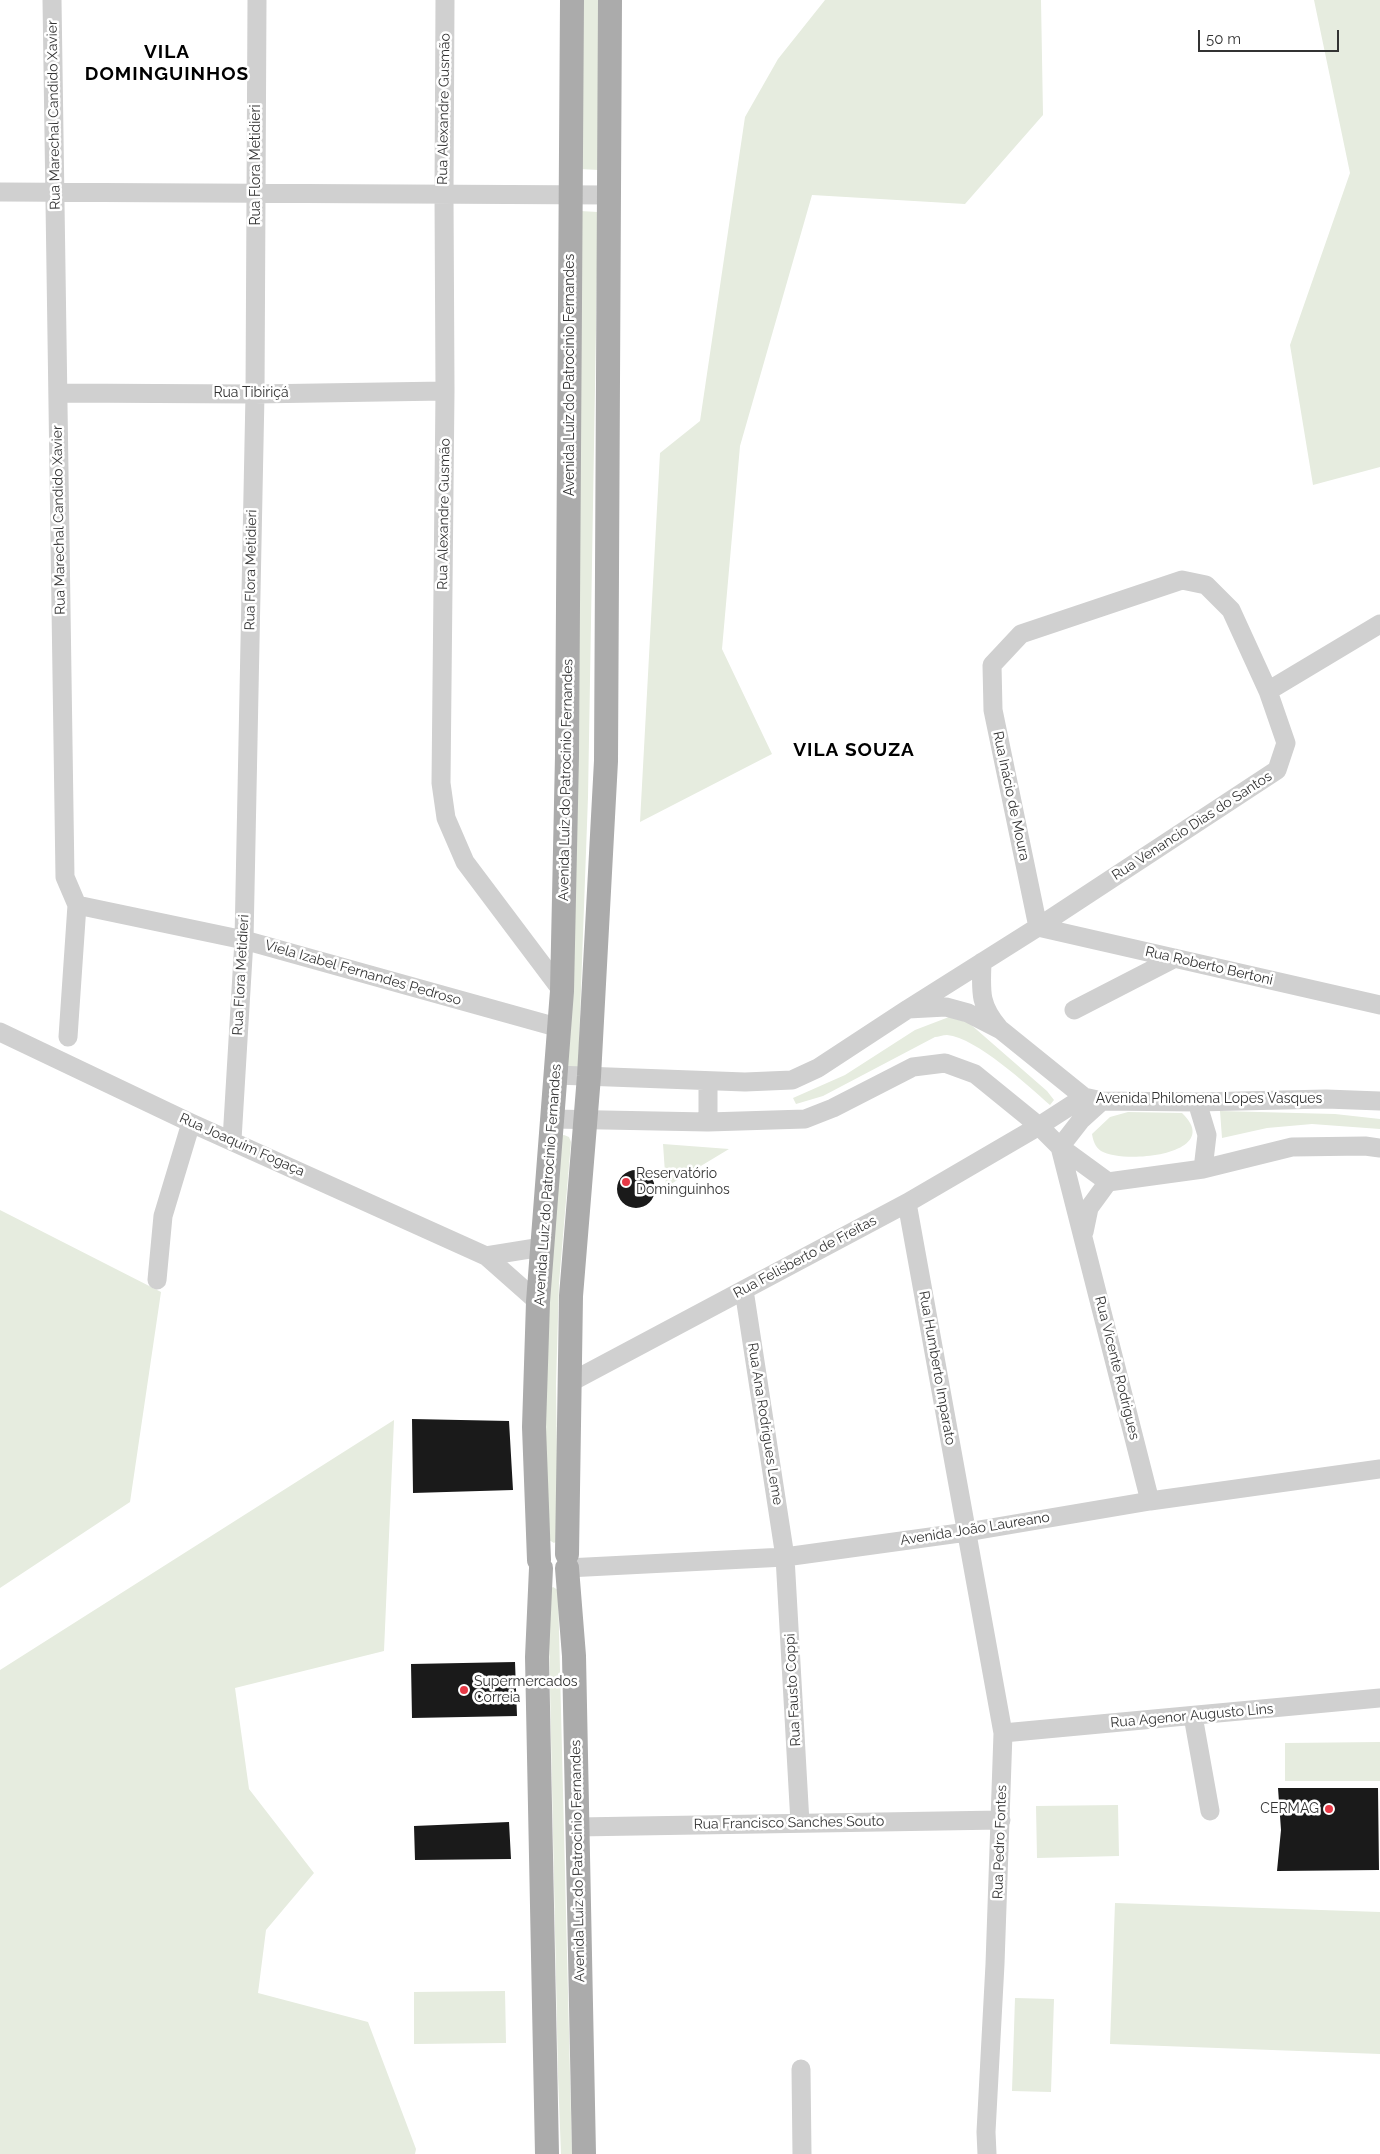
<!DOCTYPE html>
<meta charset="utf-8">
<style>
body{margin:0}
#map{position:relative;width:1380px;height:2154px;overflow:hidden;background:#fff;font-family:Raleway,sans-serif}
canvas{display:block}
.scale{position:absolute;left:1198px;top:30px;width:141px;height:22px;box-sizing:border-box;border:2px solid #333;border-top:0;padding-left:6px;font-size:15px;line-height:18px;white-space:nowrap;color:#333;-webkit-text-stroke:4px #fff;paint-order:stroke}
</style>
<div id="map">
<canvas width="1380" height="2154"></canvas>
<div class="scale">50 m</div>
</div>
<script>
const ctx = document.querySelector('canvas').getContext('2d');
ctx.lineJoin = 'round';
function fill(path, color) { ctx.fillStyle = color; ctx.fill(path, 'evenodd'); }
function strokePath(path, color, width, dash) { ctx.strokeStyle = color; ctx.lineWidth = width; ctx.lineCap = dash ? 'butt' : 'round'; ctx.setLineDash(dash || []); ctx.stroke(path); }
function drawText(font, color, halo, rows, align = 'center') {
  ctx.font = font + ' Raleway,sans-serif'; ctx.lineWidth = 5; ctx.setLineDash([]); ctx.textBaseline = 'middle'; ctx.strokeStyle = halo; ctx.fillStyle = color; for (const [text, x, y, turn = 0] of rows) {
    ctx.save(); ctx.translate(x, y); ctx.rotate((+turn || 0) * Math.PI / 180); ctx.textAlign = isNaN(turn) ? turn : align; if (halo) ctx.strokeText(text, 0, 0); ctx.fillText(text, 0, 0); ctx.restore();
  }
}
fill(new Path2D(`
 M579,0H598L599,170L579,169Z
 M825,0H1041L1043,115L965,204L812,195L740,446L722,649L772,754L640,822L660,453L700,421L745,117L778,59Z
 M1314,0H1380V467L1313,485L1290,345L1350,173Z
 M580,211L598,212L588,797L578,1071L562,1070Z
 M949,1017L969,1023L1047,1091L1054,1100L1050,1105C1027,1085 977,1038 947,1035C943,1035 938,1037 935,1037L823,1096L796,1104L793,1098L845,1075L915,1030Z
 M1220,1111L1335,1114L1380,1119V1129L1312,1124L1267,1128L1222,1138Z
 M1128,1112L1182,1113C1225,1154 1125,1165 1101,1151C1095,1147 1093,1140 1092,1134L1110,1117Z
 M564,1135L569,1137L571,1142L559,1283L556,1384L558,1540L554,1543L549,1540L543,1421L545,1296L560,1136Z
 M663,1144L729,1149L666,1187Z
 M0,1210L161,1292L130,1502L0,1588Z
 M394,1420L384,1651L235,1688L249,1789L314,1873L266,1930L258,1993L368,2022L416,2149L415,2154H0V1670Z
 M553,1587L558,1590L572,2154H561L558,2076L548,1591Z
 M1380,1742V1781H1285V1743Z
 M1118,1805L1119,1856L1037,1858L1036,1806Z
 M1115,1903L1380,1912V2054L1110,2044Z
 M505,1991L506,2043L414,2044V1992Z
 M1015,1998L1054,1999L1051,2092L1012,2091Z`), '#e6ecdf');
fill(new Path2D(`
 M617 1189a19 19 0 1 1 38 0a19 19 0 1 1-38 0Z
 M412,1419L509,1421L513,1490L413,1493Z
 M515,1662L517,1716L412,1718L411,1664Z
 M1278,1788H1378L1379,1870L1277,1871L1281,1830Z
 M509,1822L511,1859L415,1860L414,1826Z`), '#1a1a1a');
strokePath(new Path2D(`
 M52,0L65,877L77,905L68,1037
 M445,0L444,195L445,391L441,783L446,818L465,862L562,991
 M0,192L610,195
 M58,393L255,394L445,391
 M1268,691L1380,624
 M77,905L244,940L560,1028
 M982,962C981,991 979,1005 999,1028
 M908,1009L1038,927L1277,770L1286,743L1268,691L1231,610L1206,585L1182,580L1021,634L992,665L993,710L1038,927L1380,1005
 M1074,1010L1175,958
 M0,1032L191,1123L486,1256L538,1302
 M556,1075L745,1082L792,1080L818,1068L908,1009L946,1007L968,1013L1001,1030L1084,1097L1102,1101L1197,1102L1326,1099L1380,1101
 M708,1081V1122
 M1102,1101L1081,1120L1060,1147L1150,1501
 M1197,1102L1207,1135L1203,1169
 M553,1119L708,1122L805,1119L833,1108L913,1067L945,1063L975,1074L1039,1126L1060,1147L1108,1182L1203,1169L1292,1147L1365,1146L1380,1148
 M232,1140L244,940L255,394L257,0
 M907,1203L1003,1733L995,1964L986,2132L987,2154
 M1084,1232L1089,1208L1108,1182
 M486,1256L542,1247
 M157,1280L163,1216L191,1123
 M744,1290L785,1557L800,1823
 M569,1383L907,1203L1039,1126L1084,1097
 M567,1568L785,1557L967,1532L1150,1501L1380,1469
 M1193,1716L1210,1811
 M1003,1733L1380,1698
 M577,1827L1001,1820
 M801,2069L802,2154`), '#d0d0d0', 19);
strokePath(new Path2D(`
 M567,1554L571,1296L589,1076L606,761L610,0
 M539,1560L534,1427L538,1302L562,991L567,756L572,0
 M541,1568L537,1657L547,2154
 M567,1568L574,1656L584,2154`), '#ababab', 24);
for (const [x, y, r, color] of [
 [626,1182,5,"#e63946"],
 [464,1690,5,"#e63946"],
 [1329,1809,5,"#e63946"]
]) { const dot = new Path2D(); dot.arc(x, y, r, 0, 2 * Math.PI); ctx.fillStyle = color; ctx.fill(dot); strokePath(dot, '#fff', 2); }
drawText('14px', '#333', '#fff', [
 ["Rua Alexandre Gusmão",444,109,-89],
 ["Rua Marechal Candido Xavier",54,115,-91],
 ["Rua Flora Metidieri",256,165,-90],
 ["Avenida Luiz do Patrocinio Fernandes",570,375,-90],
 ["Rua Tibiriçá",251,393],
 ["Rua Alexandre Gusmão",444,514,-89],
 ["Rua Marechal Candido Xavier",59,520,-91],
 ["Rua Flora Metidieri",251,570,-89],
 ["Avenida Luiz do Patrocinio Fernandes",566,780,-89],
 ["Rua Inácio de Moura",1011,796,78],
 ["Rua Venancio Dias do Santos",1192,826,-33],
 ["Rua Roberto Bertoni",1209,966,13],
 ["Viela Izabel Fernandes Pedroso",363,973,16],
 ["Rua Flora Metidieri",241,975,-87],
 ["Avenida Philomena Lopes Vasques",1209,1099],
 ["Rua Joaquim Fogaça",242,1145,24],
 ["Avenida Luiz do Patrocinio Fernandes",548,1185,-86],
 ["Rua Felisberto de Freitas",805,1257,-28],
 ["Rua Humberto Imparato",937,1368,80],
 ["Rua Vicente Rodrigues",1117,1368,76],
 ["Rua Ana Rodrigues Leme",765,1424,81],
 ["Avenida João Laureano",975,1529,-9],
 ["Rua Fausto Coppi",793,1690,-93],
 ["Rua Agenor Augusto Lins",1192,1716,-5],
 ["Rua Francisco Sanches Souto",789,1823,-1],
 ["Rua Pedro Fontes",1000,1842,-88],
 ["Avenida Luiz do Patrocinio Fernandes",578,1861,-91]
]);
drawText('14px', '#333', '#fff', [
 ["Reservatório",636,1174],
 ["Dominguinhos",636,1190],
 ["Supermercados",474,1682],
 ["Correia",474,1698],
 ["CERMAG",1319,1809,"right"]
], 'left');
ctx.letterSpacing = '1px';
drawText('bold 19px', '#000', '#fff', [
 ["VILA",167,52],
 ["DOMINGUINHOS",167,74],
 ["VILA SOUZA",854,750]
]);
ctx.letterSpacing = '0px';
</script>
